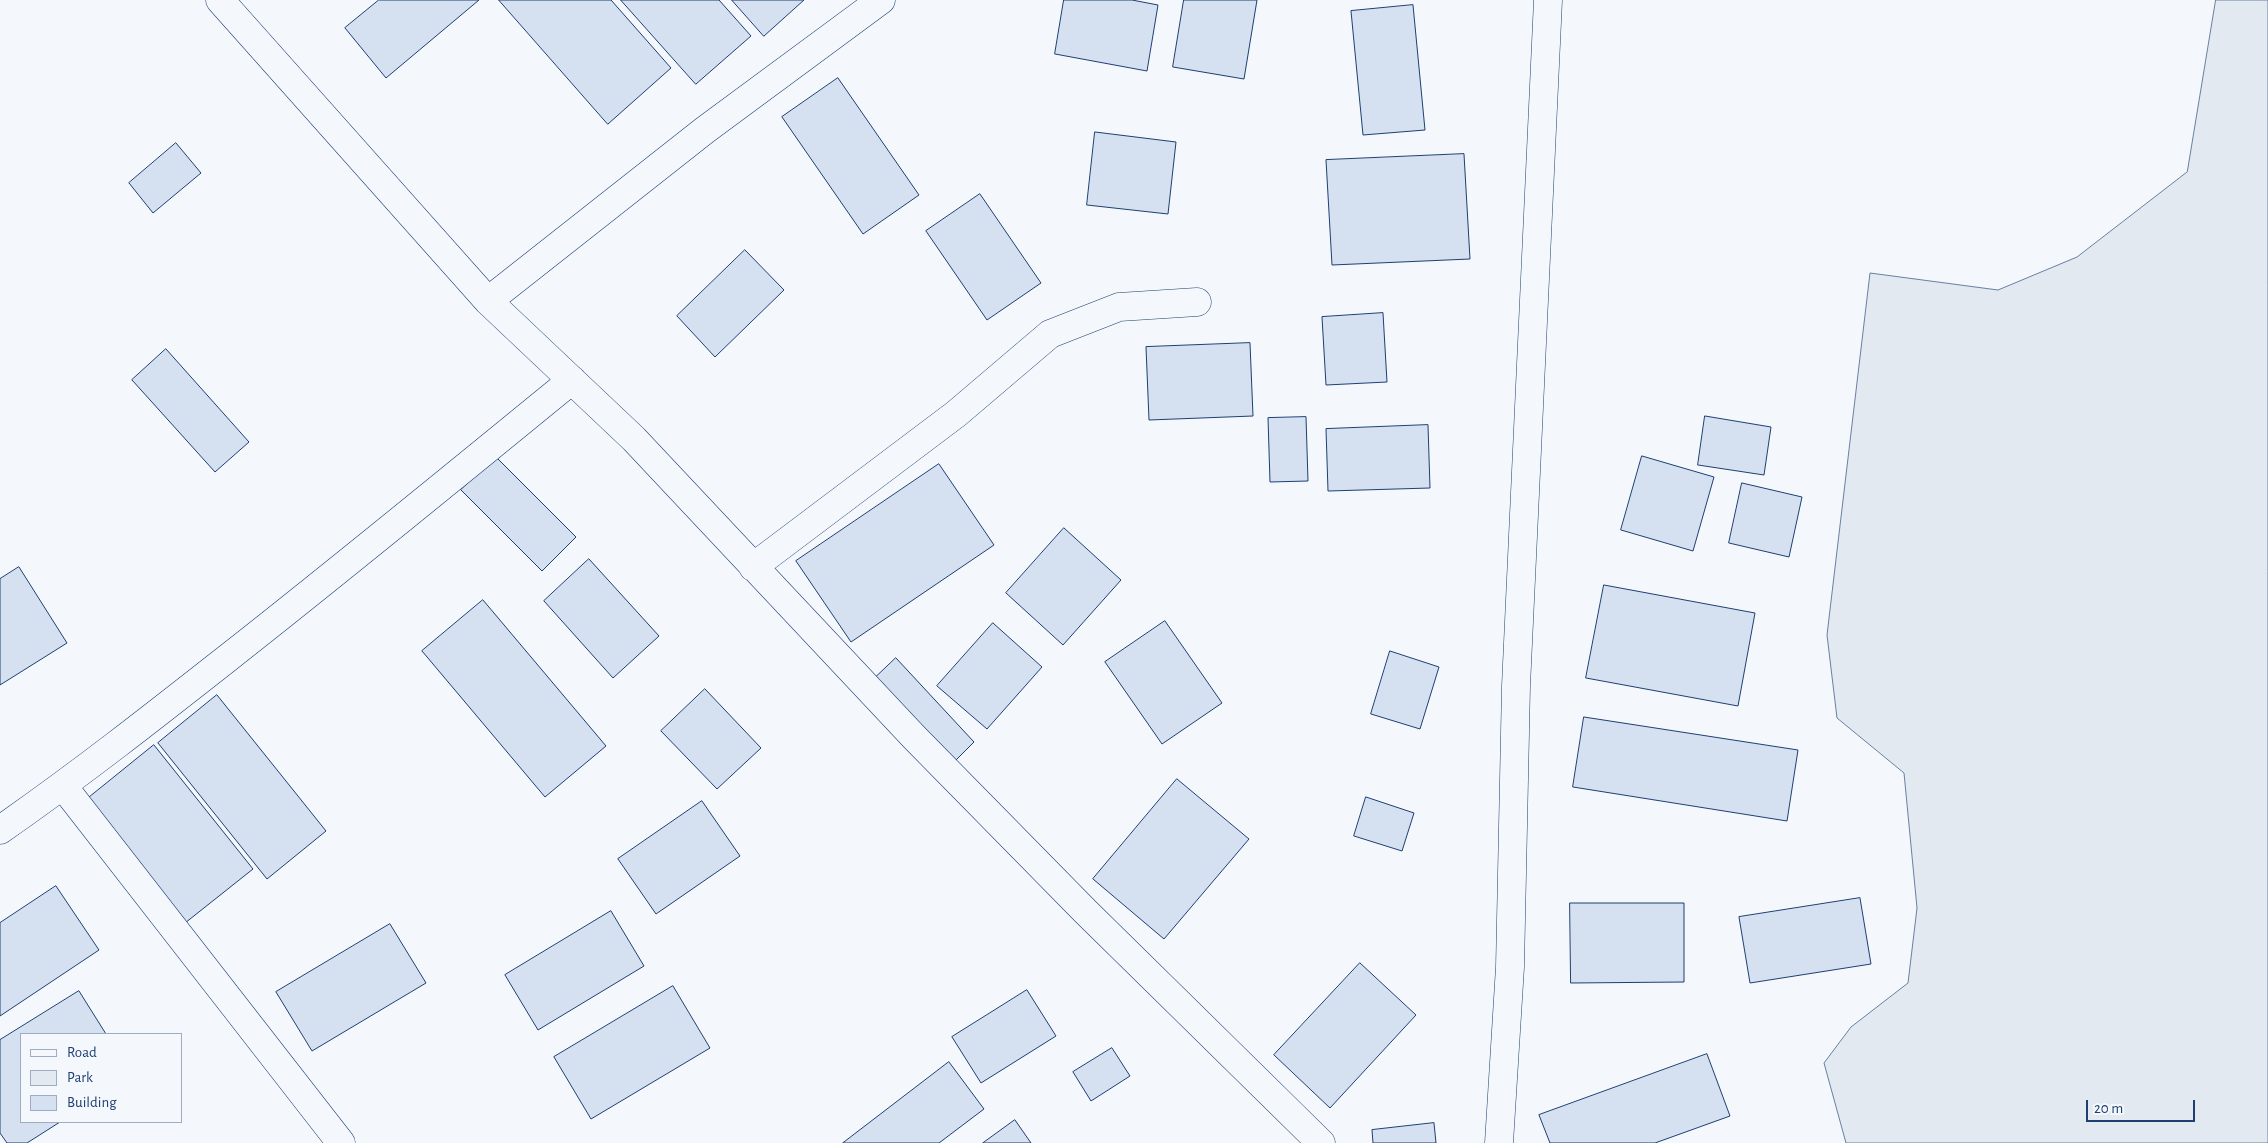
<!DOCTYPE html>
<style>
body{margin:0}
#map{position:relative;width:2268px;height:1143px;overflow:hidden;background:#f4f7fb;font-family:"Alegreya Sans",sans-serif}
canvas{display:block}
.legend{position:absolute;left:20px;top:1033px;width:162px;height:90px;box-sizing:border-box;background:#f4f7fb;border:1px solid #9eadc5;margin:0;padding:6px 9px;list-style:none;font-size:15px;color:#1d3f73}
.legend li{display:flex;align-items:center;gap:10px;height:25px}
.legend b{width:25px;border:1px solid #9eadc5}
.scale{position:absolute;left:2086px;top:1100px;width:109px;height:22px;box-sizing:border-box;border:2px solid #1d3f73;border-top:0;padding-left:6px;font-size:15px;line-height:18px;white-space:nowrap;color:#1d3f73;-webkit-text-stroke:4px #f4f7fb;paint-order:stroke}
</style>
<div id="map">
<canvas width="2268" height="1143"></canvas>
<ul class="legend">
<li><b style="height:6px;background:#f4f7fb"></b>Road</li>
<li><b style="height:14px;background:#e3e9f0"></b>Park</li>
<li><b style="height:14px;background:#d5e0f0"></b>Building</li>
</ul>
<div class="scale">20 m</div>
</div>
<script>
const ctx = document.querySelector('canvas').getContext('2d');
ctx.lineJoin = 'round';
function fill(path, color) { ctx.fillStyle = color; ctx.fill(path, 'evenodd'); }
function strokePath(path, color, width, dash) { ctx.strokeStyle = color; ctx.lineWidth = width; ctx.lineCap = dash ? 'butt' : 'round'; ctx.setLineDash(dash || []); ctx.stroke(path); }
const green = new Path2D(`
 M2216,0H2268V1143H1846L1824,1063L1851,1027L1908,983L1917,908L1904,773L1837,718L1827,635L1870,273L1998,290L2077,257L2187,172Z`);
fill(green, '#e3e9f0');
strokePath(green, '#687fa3', 1);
const building = new Path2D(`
 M379,0H479L386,78L345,28Z
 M499,0H611L671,68L608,124Z
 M621,0H719L751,36L696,84Z
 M732,0H804L764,36Z
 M1064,0H1132L1158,5L1147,71L1055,54Z
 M1184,0H1257L1244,79L1173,67Z
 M1413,5L1425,130L1363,135L1351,11Z
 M838,78L919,195L863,234L782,117Z
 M1095,132L1176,142L1168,214L1087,205Z
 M176,143L201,173L153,213L129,183Z
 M1464,154L1470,259L1332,265L1326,160Z
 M980,194L1041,283L987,320L926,231Z
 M745,250L784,290L715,357L677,316Z
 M1383,313L1387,382L1326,385L1322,317Z
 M1250,343L1253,416L1149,420L1146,347Z
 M166,349L249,442L215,472L132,380Z
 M1705,416L1771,427L1764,475L1698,465Z
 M1306,417L1308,481L1270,482L1268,418Z
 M1428,425L1430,488L1328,491L1326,429Z
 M495,456L576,537L542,571L461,490Z
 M1642,456L1714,477L1693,551L1621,530Z
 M939,464L994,545L851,642L796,561Z
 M1742,483L1802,497L1789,557L1729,543Z
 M1064,528L1121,580L1063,645L1006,593Z
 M589,559L659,636L613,678L544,601Z
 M19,567L67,643L0,685V579Z
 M1604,585L1755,613L1738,706L1586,678Z
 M483,600L606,746L545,797L422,651Z
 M1165,621L1222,703L1162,744L1105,662Z
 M993,623L1042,667L987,729L937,686Z
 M1390,651L1439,667L1420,729L1371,714Z
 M896,658L974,742L954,762L875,678Z
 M705,689L761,748L717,789L661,731Z
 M217,695L326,831L267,879L158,743Z
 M1584,717L1798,750L1787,821L1573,787Z
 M154,745L253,869L180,927L81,804Z
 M1177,779L1249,839L1164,939L1093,879Z
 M1366,797L1414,813L1402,851L1354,836Z
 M702,801L740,856L656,914L618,859Z
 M56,886L99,950L0,1016V923Z
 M1860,898L1871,964L1750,983L1739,917Z
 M1570,903H1684V982L1571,983Z
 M611,911L644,966L538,1030L505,975Z
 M390,924L426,983L312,1051L276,992Z
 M1360,963L1416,1015L1330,1108L1274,1055Z
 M673,986L710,1048L591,1119L554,1057Z
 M1027,990L1056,1036L981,1083L952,1037Z
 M79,991L106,1034H21V1122H60L27,1143H7L0,1133V1040Z
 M1112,1048L1130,1076L1091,1101L1073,1072Z
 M1707,1054L1730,1116L1655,1143H1550L1539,1115Z
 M949,1062L984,1109L939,1143H843Z
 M1015,1120L1031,1143H983Z
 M1434,1123L1436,1143H1373L1372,1130Z`);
fill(building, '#d5e0f0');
strokePath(building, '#1d3f73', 1);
const minor = new Path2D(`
 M220,0L488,301L634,439L914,737L1085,911L1321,1143
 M488,301L705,130L881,0
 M753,567L956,414L1050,334L1119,307L1197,302
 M63,786L341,1143
 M0,830C79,775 154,716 229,657C345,566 458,473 572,380
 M1499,1143L1510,967L1516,686L1548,0`);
strokePath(minor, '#1d3f73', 29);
strokePath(minor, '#f4f7fb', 28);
</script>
